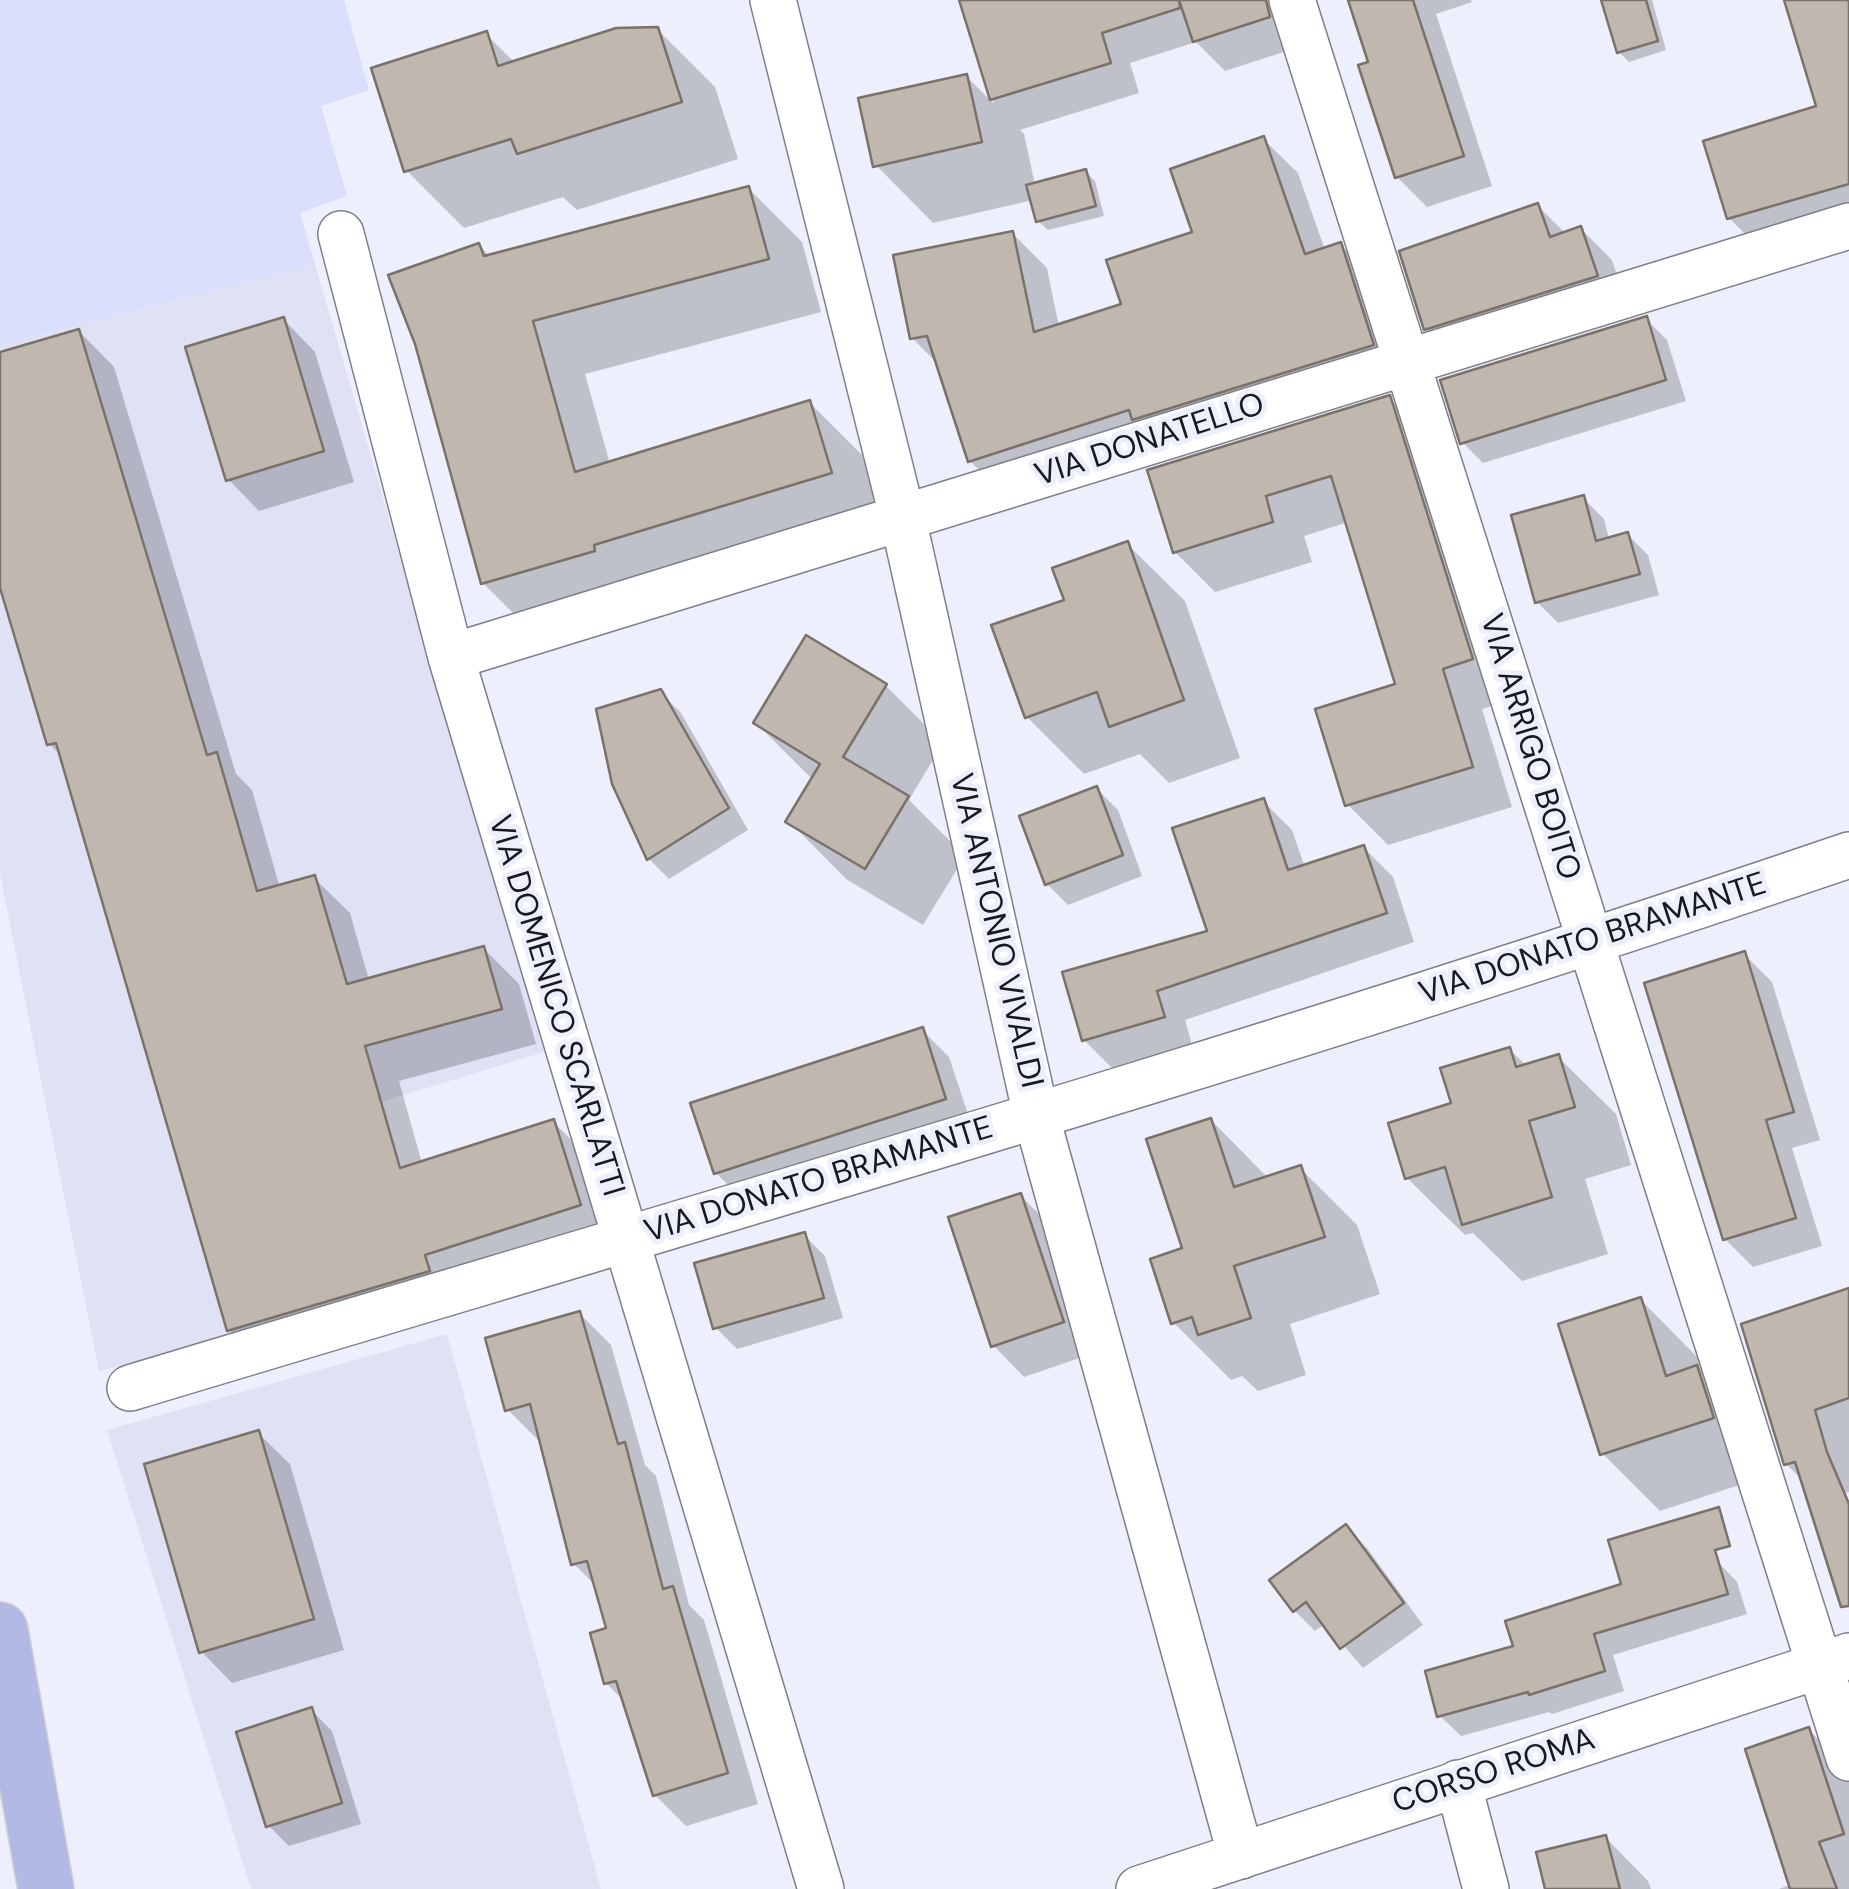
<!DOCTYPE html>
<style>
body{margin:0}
canvas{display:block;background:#edf0fc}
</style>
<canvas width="1849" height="1889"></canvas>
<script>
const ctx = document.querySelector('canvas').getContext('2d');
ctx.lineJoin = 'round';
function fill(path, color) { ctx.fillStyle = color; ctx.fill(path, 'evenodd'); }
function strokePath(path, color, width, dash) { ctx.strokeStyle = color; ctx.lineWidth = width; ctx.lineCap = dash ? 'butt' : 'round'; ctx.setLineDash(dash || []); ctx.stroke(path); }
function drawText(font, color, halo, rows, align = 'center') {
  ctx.font = font + ' "DM Sans",sans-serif'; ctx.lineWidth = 10; ctx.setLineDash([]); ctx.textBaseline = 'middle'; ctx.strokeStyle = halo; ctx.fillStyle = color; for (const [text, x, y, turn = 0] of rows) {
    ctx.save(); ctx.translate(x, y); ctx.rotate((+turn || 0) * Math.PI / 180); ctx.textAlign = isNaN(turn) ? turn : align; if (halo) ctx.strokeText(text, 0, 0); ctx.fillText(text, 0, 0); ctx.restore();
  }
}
fill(new Path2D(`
 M315,264L544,1052L381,1102L433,1280L229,1339L99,1371L0,874V345Z
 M447,1334L601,1889H251L107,1430Z`), '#dfe2f5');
fill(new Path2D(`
 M0,0H344L369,90L321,106L347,196L300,213L315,264L0,345Z`), '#d9dffc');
fill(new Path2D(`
 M960,0H1290L1299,47L1225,71L1196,42L1130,63L1139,93L1020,130L1024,134L1035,185L1085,171L1095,181L1104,216L1048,230L1038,221L1033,200L933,223L876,165L966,76L994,104Z
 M1351,0H1471L1472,2L1436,14L1492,186L1427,207L1397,177L1371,64Z
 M1604,0H1652L1666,50L1629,62L1619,52Z
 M1788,0H1849V248L1780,269L1729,218L1819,108Z
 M657,29L715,87L738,159L577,210L563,197L464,228L407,171L486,34L515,63Z
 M1263,139L1298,173L1325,250L1340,245L1375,279L1407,379L1005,495L970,461L939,365L912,338L1012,233L1047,268L1059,327L1124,306L1195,233Z
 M749,189L802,242L821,312L585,374L610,464L809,402L862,455L883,525L536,636L483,583L479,245L490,257Z
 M1538,206L1566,234L1581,229L1612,260L1628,307L1457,360L1426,328Z
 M1646,319L1667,340L1686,401L1483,463L1462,442Z
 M284,320L315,352L354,482L259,511L228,479Z
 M79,331L114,367L236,774L252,790L280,888L314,878L350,913L369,980L484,949L519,984L536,1044L399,1081L422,1163L553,1122L589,1157L615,1240L265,1366L229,1330L63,757L49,744L0,579V355Z
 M1389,398L1429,438L1512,700L1482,709L1512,807L1388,845L1348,805L1399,685L1348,522L1304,536L1312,562L1215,592L1175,552Z
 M1583,498L1604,519L1609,539L1627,534L1648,555L1659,595L1558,623L1537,602Z
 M1127,544L1185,601L1240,758L1169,783L1140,754L1084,774L1027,717L1067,601Z
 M886,686L943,743L909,800L965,856L923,925L846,879L789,821L813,780L756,723Z
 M660,692L681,713L748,830L669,879L649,859Z
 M1097,789L1118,810L1142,876L1068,905L1047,884Z
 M1263,801L1292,830L1305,868L1364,848L1393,877L1414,942L1185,1020L1192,1045L1113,1069L1084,1040L1210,933Z
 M1744,954L1772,982L1820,1140L1792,1148L1822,1246L1753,1267L1725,1239Z
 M922,1030L949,1057L972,1126L743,1200L716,1173Z
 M1510,1050L1527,1066L1558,1057L1616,1114L1631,1165L1585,1179L1608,1254L1522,1281L1473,1233L1465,1235L1407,1178Z
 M1211,1120L1268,1178L1300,1168L1357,1225L1380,1294L1290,1324L1306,1375L1258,1391L1242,1376L1231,1380L1173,1322Z
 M1021,1196L1052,1227L1094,1353L1024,1377L993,1345Z
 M804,1235L825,1256L843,1318L737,1349L716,1328Z
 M1849,1289V1492L1832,1498L1819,1496L1786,1464Z
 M1641,1300L1698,1358L1704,1376L1754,1426L1770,1475L1660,1511L1602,1453Z
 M579,1313L611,1345L645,1465L656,1476L689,1605L704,1620L758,1804L686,1826L655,1795L626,1703L606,1683L609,1630L597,1587L573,1563L542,1440L539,1441L508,1410Z
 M258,1433L290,1464L344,1650L232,1683L201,1651Z
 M1346,1528L1367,1548L1423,1625L1363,1668L1325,1624L1315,1631L1294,1610Z
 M1717,1561L1737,1582L1747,1614L1613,1655L1624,1691L1552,1714L1549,1712L1461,1736L1440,1716L1516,1648Z
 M311,1710L332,1731L361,1824L289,1846L268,1825Z
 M1809,1730L1849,1770V1889H1779L1792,1884Z
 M1605,1837L1648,1881L1651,1889H1548Z`), '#0003');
const building = new Path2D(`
 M959,0H1179L1180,8L1102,33L1111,63L990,100Z
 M1179,0H1266L1270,17L1193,42Z
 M1348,0H1413L1464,156L1395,178L1358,65L1368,62Z
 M1601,0H1646L1658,41L1617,53Z
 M1784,0H1849V184L1727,219L1703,141L1816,106Z
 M658,27L682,102L517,154L511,139L404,172L371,68L487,31L498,66L616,28Z
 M967,74L982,142L873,167L858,98Z
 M1264,136L1305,254L1341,242L1374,345L1132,420L1129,410L968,462L927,336L910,339L893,255L1013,231L1034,332L1121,304L1106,260L1192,232L1170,169Z
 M1086,169L1096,206L1036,222L1026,185Z
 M749,186L769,259L533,321L575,472L810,400L832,473L594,545L595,551L481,584L415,344L388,275L479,243L484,256Z
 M1538,203L1550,237L1581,226L1598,276L1424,330L1399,251Z
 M1647,316L1666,380L1460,444L1440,380Z
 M284,317L324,451L226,481L185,347Z
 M79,329L207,755L217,752L257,891L315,875L347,984L484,946L502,1009L365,1046L400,1168L554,1119L581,1205L425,1255L430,1271L227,1331L56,743L47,745L0,588V352Z
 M1390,395L1473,659L1443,669L1473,767L1345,806L1315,709L1395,684L1331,476L1266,496L1273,522L1173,553L1147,470Z
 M1584,495L1596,541L1628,532L1640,574L1535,603L1511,515Z
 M1128,541L1184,700L1109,727L1097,692L1025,718L991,625L1064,600L1052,568Z
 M806,635L887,684L843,757L909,796L865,869L785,822L820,764L753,723Z
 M661,689L729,808L647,860L612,784L596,709Z
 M1097,786L1123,855L1045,885L1019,816Z
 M1264,798L1288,870L1364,845L1387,913L1157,991L1165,1017L1082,1041L1062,972L1207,931L1172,828Z
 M1745,951L1794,1112L1766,1120L1796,1218L1723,1240L1644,983Z
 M923,1027L946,1099L714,1174L690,1103Z
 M1510,1047L1516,1067L1559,1054L1575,1107L1529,1121L1552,1197L1462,1225L1445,1167L1405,1179L1388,1123L1451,1103L1440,1068Z
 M1211,1118L1234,1187L1301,1165L1325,1237L1234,1266L1251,1318L1198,1335L1192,1317L1171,1324L1150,1259L1182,1248L1146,1139Z
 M1021,1193L1064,1322L991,1347L948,1217Z
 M805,1232L824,1298L713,1329L694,1263Z
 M1849,1288V1398L1815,1410L1827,1452L1849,1504V1606L1841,1607L1795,1462L1784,1465L1741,1324Z
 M1641,1297L1666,1376L1697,1365L1714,1418L1600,1455L1558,1324Z
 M580,1311L618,1444L625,1442L663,1589L673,1586L728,1773L653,1796L616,1681L604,1684L590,1633L606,1628L587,1561L571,1565L530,1404L505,1411L485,1338Z
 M259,1430L314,1619L199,1653L144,1464Z
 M1719,1507L1730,1546L1715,1550L1728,1594L1594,1634L1605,1671L1529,1695L1528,1692L1437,1717L1425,1671L1513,1646L1505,1621L1621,1584L1608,1540Z
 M1346,1524L1404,1603L1340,1649L1306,1602L1293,1612L1269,1580Z
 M312,1707L342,1803L266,1827L236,1732Z
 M1809,1727L1844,1834L1819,1842L1837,1889H1790L1745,1749Z
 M1606,1835L1620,1889H1545L1536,1852Z`);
fill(building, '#c0b7ae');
strokePath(building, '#7a726a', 2.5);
const minor = new Path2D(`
 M773,0L903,519L1036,1115L1241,1856
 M1292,0L1849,1758
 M341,234L451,657L821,1889
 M451,657L1849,226
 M130,1388C704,1215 1281,1049 1849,855
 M1458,1783L1486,1889
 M1139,1889L1849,1656`);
const major = new Path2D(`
 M0,1630L46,1889`);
strokePath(minor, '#7d7f8a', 48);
strokePath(major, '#d1d1d2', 58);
strokePath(minor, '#fff', 45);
strokePath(major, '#b3b9e5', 55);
drawText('32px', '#18191d', '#edf0fc', [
 ["VIA DONATELLO",1150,441,-18],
 ["VIA ARRIGO BOITO",1529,747,73],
 ["VIA ANTONIO VIVALDI",995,931,77],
 ["VIA DONATO BRAMANTE",1593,940,-18],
 ["VIA DOMENICO SCARLATTI",555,1006,73],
 ["VIA DONATO BRAMANTE",819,1181,-17],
 ["CORSO ROMA",1494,1772,-18]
]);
</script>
